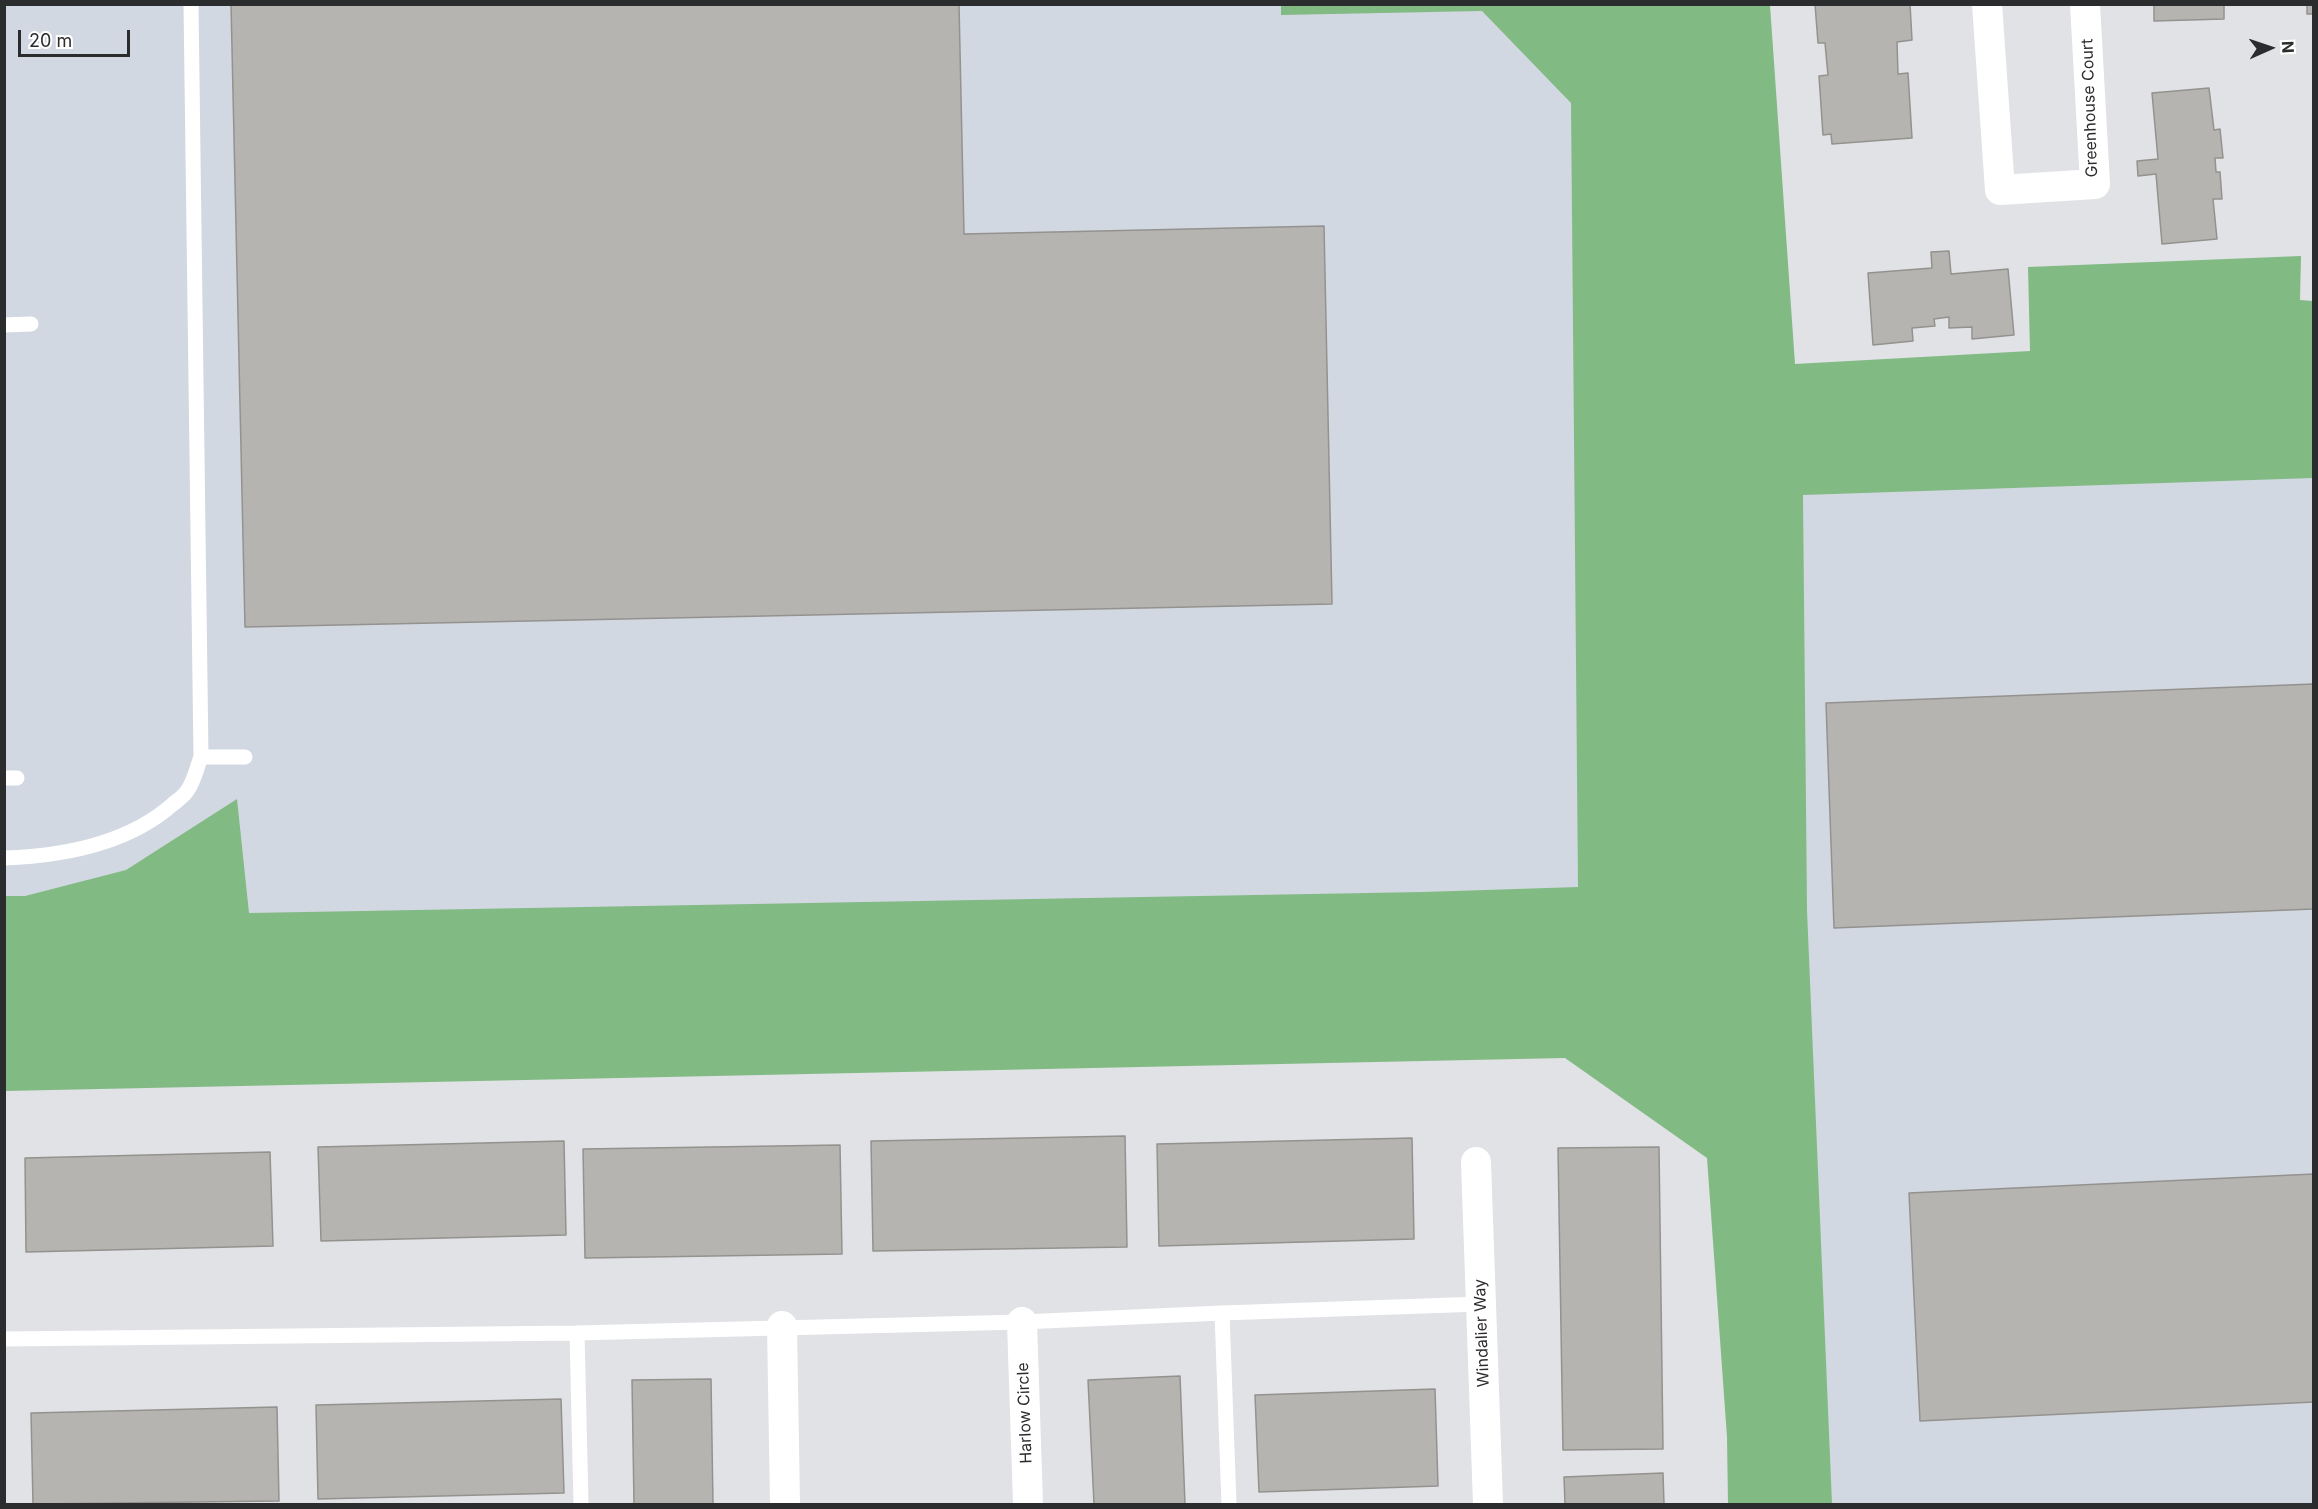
<!DOCTYPE html>
<style>
body{margin:0}
#map{position:relative;width:2318px;height:1509px;overflow:hidden;background:#e0e2e5;font-family:Inter,sans-serif}
canvas{display:block}
.frame{position:absolute;inset:0;border:6px solid #2b2c2d;pointer-events:none}
.north{position:absolute;left:2240px;top:18px;width:60px;height:60px;-webkit-text-stroke:4px #fff;paint-order:stroke;rotate:87deg;font-size:16px;font-weight:700;line-height:24px;text-align:center;color:#2b2c2d}
.north::after{content:'';display:block;margin:auto;width:21px;height:27px;background:#2b2c2d;clip-path:polygon(50% 0,100% 100%,50% 72%,0 100%)}
.scale{position:absolute;left:18px;top:30px;width:112px;height:27px;box-sizing:border-box;border:3px solid #2b2c2d;border-top:0;padding-left:8px;font-size:18px;line-height:21px;white-space:nowrap;color:#2b2c2d;-webkit-text-stroke:4px #fff;paint-order:stroke}
</style>
<div id="map">
<canvas width="2318" height="1509"></canvas>
<div class="frame"></div>
<div class="north">N</div>
<div class="scale">20 m</div>
</div>
<script>
const ctx = document.querySelector('canvas').getContext('2d');
ctx.lineJoin = 'round';
function fill(path, color) { ctx.fillStyle = color; ctx.fill(path, 'evenodd'); }
function strokePath(path, color, width, dash) { ctx.strokeStyle = color; ctx.lineWidth = width; ctx.lineCap = dash ? 'butt' : 'round'; ctx.setLineDash(dash || []); ctx.stroke(path); }
function drawText(font, color, halo, rows, align = 'center') {
  ctx.font = font + ' Inter,sans-serif'; ctx.lineWidth = 5; ctx.setLineDash([]); ctx.textBaseline = 'middle'; ctx.strokeStyle = halo; ctx.fillStyle = color; for (const [text, x, y, turn = 0] of rows) {
    ctx.save(); ctx.translate(x, y); ctx.rotate((+turn || 0) * Math.PI / 180); ctx.textAlign = isNaN(turn) ? turn : align; if (halo) ctx.strokeText(text, 0, 0); ctx.fillText(text, 0, 0); ctx.restore();
  }
}
fill(new Path2D(`
 M4,5H1744L1761,476L2313,452V1504H1793L1769,1001L5,1072Z`), '#d2d8e1');
fill(new Path2D(`
 M1281,5H1770L1795,364L2030,351L2028,267L2301,256L2300,300L2313,301V478L1803,495L1807,910L1832,1504H1728L1727,1437L1707,1158L1565,1058L5,1091V896H25L126,870L237,799L249,913L1423,892L1578,887L1571,103L1482,11L1281,15Z`), '#82ba84');
const building = new Path2D(`
 M231,4H959L964,234L1324,226L1332,604L245,627Z
 M1815,4H1910L1912,40L1897,42L1898,74L1908,73L1912,138L1832,144L1831,134L1823,135L1819,76L1828,75L1825,43H1818Z
 M2154,4H2224V19L2154,21Z
 M2307,4H2314V14H2307Z
 M2209,88L2214,130L2220,129L2223,158H2215L2216,172H2220L2222,199H2213L2217,239L2162,244L2156,174L2138,176L2137,161L2158,159L2152,93Z
 M1949,251L1951,274L2008,269L2014,335L1972,339V327L1949,328V317L1934,319L1935,326L1912,328L1913,341L1873,345L1868,273L1932,268L1931,252Z
 M2314,684V909L1834,928L1826,703Z
 M1125,1136L1127,1247L873,1251L871,1141Z
 M1412,1138L1414,1239L1159,1246L1157,1144Z
 M564,1141L566,1235L321,1241L318,1147Z
 M840,1145L842,1254L585,1258L583,1149Z
 M1659,1147L1663,1449L1563,1450L1558,1148Z
 M270,1152L273,1246L26,1252L25,1158Z
 M2314,1174V1402L1920,1421L1909,1193Z
 M1180,1376L1185,1504H1094L1088,1380Z
 M711,1379L713,1504H634L632,1380Z
 M1435,1389L1438,1486L1259,1492L1255,1395Z
 M561,1399L564,1493L318,1499L316,1405Z
 M277,1407L279,1501L33,1504L31,1413Z
 M1663,1473L1664,1504H1565L1564,1477Z`);
fill(building, '#b5b4b1');
strokePath(building, '#94928f', 1.5);
strokePath(new Path2D(`
 M4,325L31,324
 M201,757H245
 M4,778H17
 M4,858C64,856 128,844 173,804C178,800 184,796 187,791C194,782 197,767 201,757L191,4
 M1222,1313L1229,1504
 M577,1333L1022,1322L1222,1313L1481,1304
 M4,1339L577,1333L581,1504`), '#fff', 15);
strokePath(new Path2D(`
 M1987,4L2000,190L2095,184L2085,4
 M1476,1162L1488,1504
 M1022,1322L1028,1504
 M782,1326L785,1504`), '#fff', 30);
drawText('16px', '#2b2c2d', '#fff', [
 ["Greenhouse Court",2090,108,-92],
 ["Windalier Way",1482,1333,-92],
 ["Harlow Circle",1025,1413,-92]
]);
</script>
